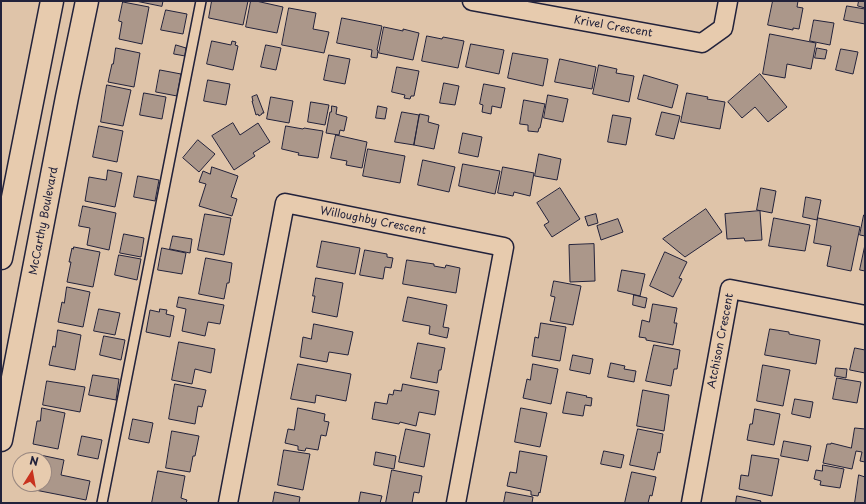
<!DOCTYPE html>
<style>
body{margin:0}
#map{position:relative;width:866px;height:504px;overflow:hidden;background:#dfc4a9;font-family:"Playpen Sans",sans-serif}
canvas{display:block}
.frame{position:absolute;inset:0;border:2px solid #22223b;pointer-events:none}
.north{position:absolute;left:12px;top:452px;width:40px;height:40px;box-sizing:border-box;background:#e7cbae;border:1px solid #988780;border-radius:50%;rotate:11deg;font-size:11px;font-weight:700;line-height:16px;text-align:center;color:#22223b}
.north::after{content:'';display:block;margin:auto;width:14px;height:18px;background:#c8321e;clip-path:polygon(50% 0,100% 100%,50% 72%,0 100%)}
</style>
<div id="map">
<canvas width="866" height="504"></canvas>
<div class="frame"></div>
<div class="north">N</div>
</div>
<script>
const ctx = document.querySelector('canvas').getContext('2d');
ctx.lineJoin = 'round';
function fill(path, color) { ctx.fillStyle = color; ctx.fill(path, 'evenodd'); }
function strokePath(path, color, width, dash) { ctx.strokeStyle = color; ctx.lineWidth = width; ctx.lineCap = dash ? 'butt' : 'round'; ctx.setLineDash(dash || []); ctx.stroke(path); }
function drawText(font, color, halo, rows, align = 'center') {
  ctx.font = font + ' "Playpen Sans",sans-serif'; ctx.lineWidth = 4; ctx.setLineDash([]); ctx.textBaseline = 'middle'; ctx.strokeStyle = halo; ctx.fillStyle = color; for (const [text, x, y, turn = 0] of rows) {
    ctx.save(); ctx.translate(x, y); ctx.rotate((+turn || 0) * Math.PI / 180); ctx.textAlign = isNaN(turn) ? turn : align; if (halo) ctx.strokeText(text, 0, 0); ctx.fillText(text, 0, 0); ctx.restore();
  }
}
const building = new Path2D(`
 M136,1H163L162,6Z
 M212,1H248L243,25L209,18Z
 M251,1H256L283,7L277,33L246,27Z
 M773,1H798L797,7L803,8L799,29L793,28V30L768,25Z
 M859,1H865V8L858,6Z
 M123,2L149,7L142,44L119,39L122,22L119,21Z
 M847,6L865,9V24L844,20Z
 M289,8L316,13L313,29L329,32L324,53L282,45Z
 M166,10L187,14L183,34L161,30Z
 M342,18L382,26L377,50L378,51L377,58L371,57L372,50L337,43Z
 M814,20L834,23L830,45L810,41Z
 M384,27L403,31V29L419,33L413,60L379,53Z
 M770,34L816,43L811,69L787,64L785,78L763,74Z
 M427,36L442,39L443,37L464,41L458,68L422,61Z
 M212,41L231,45L232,41L236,42L235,45L238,46L233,70L207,64Z
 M471,44L504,50L499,74L466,67Z
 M176,45L186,48L185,56L174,54Z
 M266,45L281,48L276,70L261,67Z
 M116,48L140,53L134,87L108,82L112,64H113Z
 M817,48L827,50L825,59L815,58Z
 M841,49L858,52L853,74L836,70Z
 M513,53L548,59L543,86L508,78Z
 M329,55L350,59L345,84L324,80Z
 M560,59L596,67L592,89L555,82Z
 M599,65L617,69L616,73L634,76L629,102L593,94Z
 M397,67L419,71L414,96H411L410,99L404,98L405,95L392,92Z
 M160,70L181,74L177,96L156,92Z
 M760,74L787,107L768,122L755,107L742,118L728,102Z
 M644,75L678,85L672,108L638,99Z
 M208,80L230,84L226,105L204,101Z
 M444,83L459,86L455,105L440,103Z
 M484,84L505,88L501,108L492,106L491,114L482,112L483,105L480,104Z
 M107,85L131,90L123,126L101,122Z
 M144,93L166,97L162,119L140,115Z
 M687,93L708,97L707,99L725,102L720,129L681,122Z
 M257,95L264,113H262V114L259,116L258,114L256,115L252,101H253L252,97Z
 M548,95L568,99L563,122L544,118Z
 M271,97L293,101L289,123L267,119Z
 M524,100L545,104L540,128H539L538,132L528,131V125L520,124Z
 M311,102L329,105L325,125L308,122Z
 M332,106L337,107L336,114L347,117L344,131L340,130L339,135L326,133L330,112H331Z
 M378,106L387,108L385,119L376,118Z
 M402,112L419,115L414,145L395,142Z
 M662,112L680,116L674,139L656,135Z
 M420,114L429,116L428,122L439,125L434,149L414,145Z
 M613,115L631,118L626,145L608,142Z
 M233,123L240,135L258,123L270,142L253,153L255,156L234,170L212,136Z
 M99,126L123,131L117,162L93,157Z
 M286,126L303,129L304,128L323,131L318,158L298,155L299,153L282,149Z
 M463,133L482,137L478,157L459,153Z
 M336,135L367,142L362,168L346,165L347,161L331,158Z
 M198,140L215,154L199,172L183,158Z
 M368,149L405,156L400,183L363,176Z
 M539,154L561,159L557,180L535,176Z
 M423,160L455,167L449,192L418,185Z
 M463,164L500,171L495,194L459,186Z
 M212,167L238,176L231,197L237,199L232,216L199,206L206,184L199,182L203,171L210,174Z
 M503,167L534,173L530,196L514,192L513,196L498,193Z
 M108,170L122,173L115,207L85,201L89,177L106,180Z
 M138,176L159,180L155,201L134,197Z
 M560,188L580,219L552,237L544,225L549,222L537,203Z
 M761,188L776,191L772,213L757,210Z
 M806,197L821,200L817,220L803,217Z
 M83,206L116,213L109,250L87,245L90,228L79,226Z
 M706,209L722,232L685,257L663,239Z
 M760,211L762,240L745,241L744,238L727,239L725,214Z
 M205,214L231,218L224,255L198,250Z
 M596,214L598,223L588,226L585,217Z
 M864,215H865V236L860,235Z
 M774,218L810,225L805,251L769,246Z
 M818,218L860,227L851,271L827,266L831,246L814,243Z
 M618,219L623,232L601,240L597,226Z
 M124,234L144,238L141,257L120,253Z
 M173,236L192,239L190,253L170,249Z
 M322,241L360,248L355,274L317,267Z
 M594,244L595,281L570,282L569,245Z
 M865,245V271L860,270Z
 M74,247L100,252L93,287L67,282L71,262H69L72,248L73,249Z
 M162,248L186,253L182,274L158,270Z
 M365,250L387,254V257L393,258L391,268L385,267L383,279L360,275Z
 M665,252L687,262L679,278L682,279L673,297L650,286Z
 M119,255L141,259L137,280L115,275Z
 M206,258L232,263L229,283H227L224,299L199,294Z
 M407,260L434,264V266L445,268L446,265L460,268L456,293L403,284Z
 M622,270L645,274L640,296L618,291Z
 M316,278L343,283L337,317L312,312L315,296H313Z
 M554,281L581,286L573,325L550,321L555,297L551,296Z
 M67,287L90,292L83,327L58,322L62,302L64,303Z
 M634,295L647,298L645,308L633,305Z
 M179,297L224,305L220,324L208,322L205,336L182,331L186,309L177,307Z
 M408,297L447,305L443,327L449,328L447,338L429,334L430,326L403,321Z
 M653,304L677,308L674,323H677L673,345L646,340V338L639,337L642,320L649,322Z
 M99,309L120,313L115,335L94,331Z
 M160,309L167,310L166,314L174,316L170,337L146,332L150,310L159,312Z
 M541,323L566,327L560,361L532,356L535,337L538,338Z
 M314,324L353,332L348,355L329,352L327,362L300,357L303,337L311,339Z
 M770,329L789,332V334L820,340L816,364L765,355Z
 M58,330L81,335L75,370L49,365L53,346L55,347Z
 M104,336L125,340L121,360L100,355Z
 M179,342L215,349L211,373L195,369L192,384L172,380Z
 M418,343L445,348L441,370H439L437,383L411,378Z
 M654,345L680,350L677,369H674L671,386L646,381Z
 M855,348L865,350V373L850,370Z
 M573,355L593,359L590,374L570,370Z
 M611,363L625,366L624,369L636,371L634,382L608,377Z
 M298,364L351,374L346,401L316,395L315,403L291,399Z
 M533,364L558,369L551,404L523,398L527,379L530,380Z
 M763,365L790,370L783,406L757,401Z
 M836,368L847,369L846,378L835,376Z
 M93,375L119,379L116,400L89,395Z
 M837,378L861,382L857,403L833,399Z
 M47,381L85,387L80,412L43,405Z
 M175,384L206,390L202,407L198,406L195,424L169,419Z
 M403,384L439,391L435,415L419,412L416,426L400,422L399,424L372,419L375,402L387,404L389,394L393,395L394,390L401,391Z
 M643,390L669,395L664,431L637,426Z
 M567,392L587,396L586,397L592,398L591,406L585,405L583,416L563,413Z
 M795,399L813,402L810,418L792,414Z
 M42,408L65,413L58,449L33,444L37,421H40Z
 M298,408L325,414L324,421L329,422L326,436L321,435L318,450L306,448L305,451L298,450V446L285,443L288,429L294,430Z
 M521,408L547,413L540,447L515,442Z
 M755,409L780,414L774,445L747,440L750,424H752Z
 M133,419L153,423L149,443L129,439Z
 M855,428L865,429V462L860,461L862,452L856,451L852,469L823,463L827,444H831V443L851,448Z
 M406,429L430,434L424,467L399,462Z
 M638,429L663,434L660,453L658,452L654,470L630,465Z
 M172,431L199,436L195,456H193L190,472L166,468Z
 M82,436L102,440L98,459L78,455Z
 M784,441L811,446L808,461L781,456Z
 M284,450L310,454L303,490L278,485Z
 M520,451L547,456L540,493L539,492L538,496L531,495V491L507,486L510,472L516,473Z
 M604,451L624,455L621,468L601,464Z
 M376,452L396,456L394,469L374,465Z
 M40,455L64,460L61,475L90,481L86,500L25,488L26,484H44V460H39Z
 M752,455L779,459L772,496L739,489L741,475L748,476Z
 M823,465L844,469L840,488L820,485L821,481L814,479L816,470L822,471Z
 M392,470L422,476L419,493L414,492L412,503H386Z
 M158,471L185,476L181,498L187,500L186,503H152Z
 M632,472L656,477L652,496L650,495L648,503H625Z
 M859,475L865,477V503H855Z
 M275,492L300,497L299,503H273Z
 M361,492L382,496L380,503H359Z
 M506,492L533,497L532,503H504Z
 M737,496L761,501L760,503H736Z`);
fill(building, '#ab978a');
strokePath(building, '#22223b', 1);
const lane = new Path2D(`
 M102,503L201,1`);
const street = new Path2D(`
 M472,1L702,43L723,28L728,1
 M228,503L285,203L504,247L456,503
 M691,503L730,289L865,315`);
const secondary = new Path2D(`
 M1,258L52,1
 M1,440L67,97L87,1`);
strokePath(lane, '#22223b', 12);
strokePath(street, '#22223b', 21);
strokePath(secondary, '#22223b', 25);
strokePath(lane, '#e7cbae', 9);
strokePath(street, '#e7cbae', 18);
strokePath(secondary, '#e7cbae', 22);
drawText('11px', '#22223b', '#e7cbae', [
 ["Krivel Crescent",613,27,10],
 ["McCarthy Boulevard",44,221,-79],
 ["Willoughby Crescent",373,221,11],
 ["Atchison Crescent",721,341,-79]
]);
</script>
